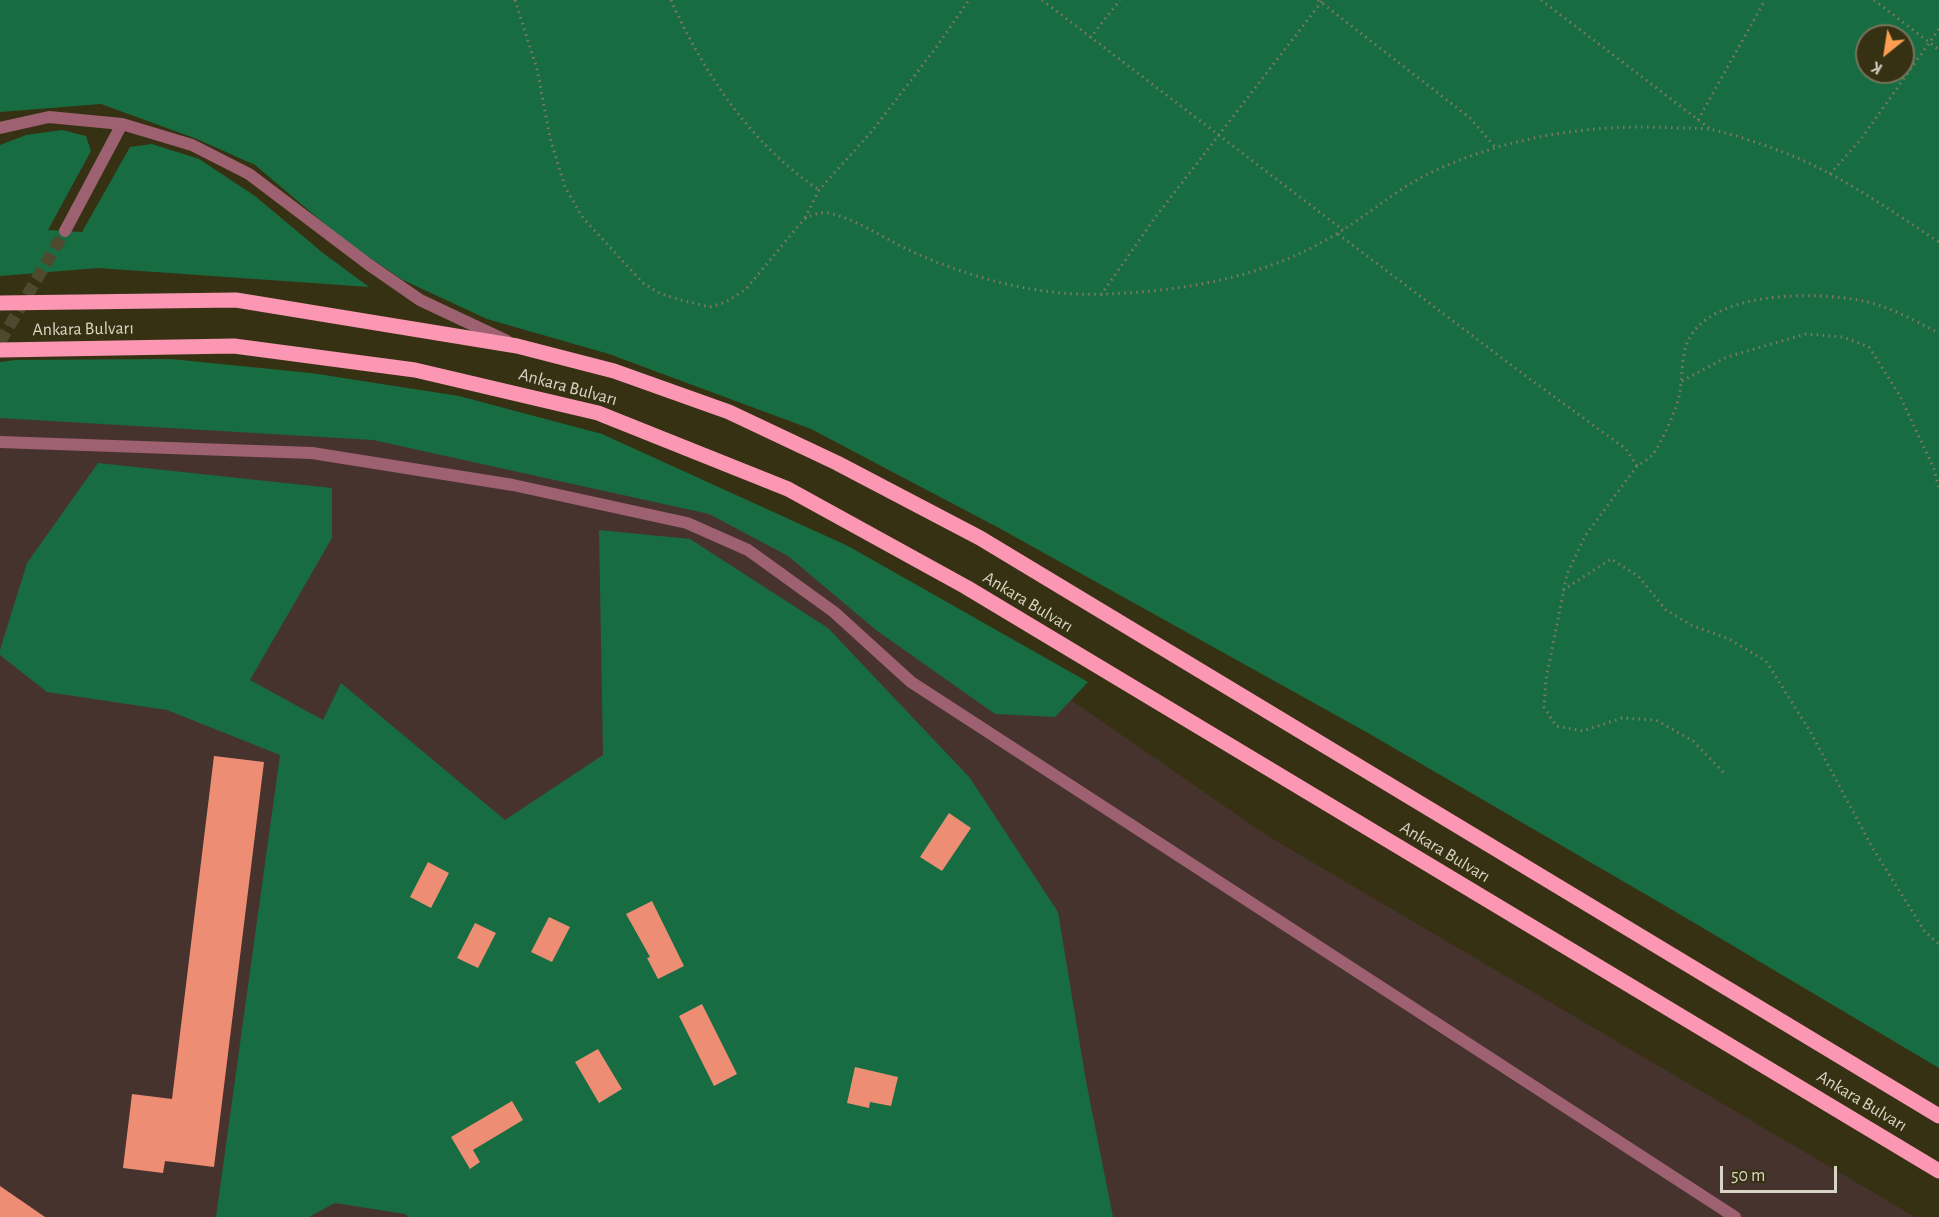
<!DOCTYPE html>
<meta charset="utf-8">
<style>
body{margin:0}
#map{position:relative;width:1939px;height:1217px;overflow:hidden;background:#373114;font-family:"Alegreya Sans",sans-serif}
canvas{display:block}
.north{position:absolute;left:1855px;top:24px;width:60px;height:60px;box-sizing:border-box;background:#373114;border:2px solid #77735b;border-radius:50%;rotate:210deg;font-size:16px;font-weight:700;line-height:24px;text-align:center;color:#d8d5c5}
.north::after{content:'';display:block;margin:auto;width:21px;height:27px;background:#fb9e50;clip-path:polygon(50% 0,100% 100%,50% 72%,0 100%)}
.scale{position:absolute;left:1720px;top:1166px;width:117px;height:27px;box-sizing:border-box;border:3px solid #d8d5c5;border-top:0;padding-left:8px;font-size:18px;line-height:21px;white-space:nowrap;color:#d8d5c5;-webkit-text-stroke:4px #373114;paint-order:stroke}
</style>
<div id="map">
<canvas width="1939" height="1217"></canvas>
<div class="north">K</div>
<div class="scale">50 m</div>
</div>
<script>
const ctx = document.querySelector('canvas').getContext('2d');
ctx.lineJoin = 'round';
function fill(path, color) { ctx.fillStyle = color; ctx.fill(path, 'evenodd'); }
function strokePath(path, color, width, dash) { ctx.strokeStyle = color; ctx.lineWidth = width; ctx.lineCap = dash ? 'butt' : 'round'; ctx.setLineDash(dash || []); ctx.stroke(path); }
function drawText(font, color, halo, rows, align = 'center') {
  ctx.font = font + ' "Alegreya Sans",sans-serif'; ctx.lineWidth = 6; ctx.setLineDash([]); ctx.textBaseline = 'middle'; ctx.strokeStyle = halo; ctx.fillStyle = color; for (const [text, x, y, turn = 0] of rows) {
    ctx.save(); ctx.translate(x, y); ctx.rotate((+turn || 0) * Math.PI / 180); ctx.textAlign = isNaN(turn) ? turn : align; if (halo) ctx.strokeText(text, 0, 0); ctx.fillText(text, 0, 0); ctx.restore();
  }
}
fill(new Path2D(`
 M157,380L693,483L1029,671L1266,835L1915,1217H0V399Z`), '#47332e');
fill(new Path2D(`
 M0,0H1939V1068L1676,912L1368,733L999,528L811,429L609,354L487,319L403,280L345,241L255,165L197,139L101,104L0,112ZM1867,36H1903V72H1867Z
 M62,130L86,136L91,151L48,230L82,232L130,147L152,144L199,159L255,196L323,253L369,287L98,268L0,276V145L26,135Z
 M171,359L311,373L459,396L602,434L848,546L1088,682L1055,717L995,714L876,630L788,556L709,514L373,440L0,418V362L15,360Z
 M98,463L332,488V538L250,680L323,720L341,683L505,820L603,755L599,530L690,539L828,628L970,778L1058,912L1086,1081L1113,1217H409L405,1214L335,1203L309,1217H216L280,755L167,710L47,692L0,655V650L27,563Z`), '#176c41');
fill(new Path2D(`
 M214,756L264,762L214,1167L165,1161L163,1173L123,1168L132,1094L172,1099Z
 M949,813L971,828L942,871L920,857Z
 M428,862L449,873L431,908L410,897Z
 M652,901L684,966L658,979L647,958L650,957L626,914Z
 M549,917L570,927L552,962L531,952Z
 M475,923L496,933L478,968L457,958Z
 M702,1004L737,1074L714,1086L679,1016Z
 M598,1049L622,1089L599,1103L575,1062Z
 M855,1067L898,1077L891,1106L870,1102L869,1108L847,1103Z
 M512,1101L523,1120L473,1150L480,1162L470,1169L451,1137Z
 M0,1186L45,1217H0Z`), '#ed8e74');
strokePath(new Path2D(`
 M0,342L65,231`), '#4f4a2f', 12, [12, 6]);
strokePath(new Path2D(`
 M515,0L537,69L550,138L565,187L583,218L643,283L661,294L685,301L710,307L726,302L746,289L804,219C814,214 822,211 833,214C862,222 888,241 915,253C974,279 1041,297 1105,294C1187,291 1267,277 1338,233C1369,214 1397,189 1430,173C1505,137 1591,123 1674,128C1686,128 1698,128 1710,129C1729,133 1762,144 1780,151C1837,172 1888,209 1939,242
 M671,0C704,74 751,144 819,190
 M1042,0L1343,230
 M1318,0L1470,118L1495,147
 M1541,0L1709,128
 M1874,0L1939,50
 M1090,38L1120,0
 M1698,120L1765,0
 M1830,174L1861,139L1939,29
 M805,218L819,190L872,131L935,49L969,0
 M1338,234L1523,374L1626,449L1637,466C1642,463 1648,459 1652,455C1661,445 1678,406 1680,392C1682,378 1682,355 1687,343C1709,290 1817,291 1863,301C1889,306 1915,321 1939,333
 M1101,295L1154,219L1323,0
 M1682,381L1727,357L1806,334L1843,337L1869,347L1900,396L1934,469L1939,488
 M1637,466L1585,536L1567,574L1546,679L1544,707L1556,726L1583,731L1622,718L1656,720L1693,741L1724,773
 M1563,590L1611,559L1638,576L1666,610L1691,625L1729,639L1766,661L1811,733L1872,847L1925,932L1939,944`), '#7e7a62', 3, [1.5, 4.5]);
strokePath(new Path2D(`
 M0,128L49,117L122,124L192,145L249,174L368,264L420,300L507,341
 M65,231L122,124
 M0,442L312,453L513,485L687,523L748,550L834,612L911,682L1735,1217`), '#9e6171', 12);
strokePath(new Path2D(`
 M0,303L236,300L517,346L614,371L729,412L837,463L980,538L1939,1116
 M0,350L234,346L415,370L598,413L788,489L966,587L1939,1171`), '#fc97b3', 15);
drawText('18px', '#d8d5c5', '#373114', [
 ["Ankara Bulvarı",83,329,-1],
 ["Ankara Bulvarı",568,387,15],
 ["Ankara Bulvarı",1028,602,31],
 ["Ankara Bulvarı",1445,852,31],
 ["Ankara Bulvarı",1862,1101,31]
]);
</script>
